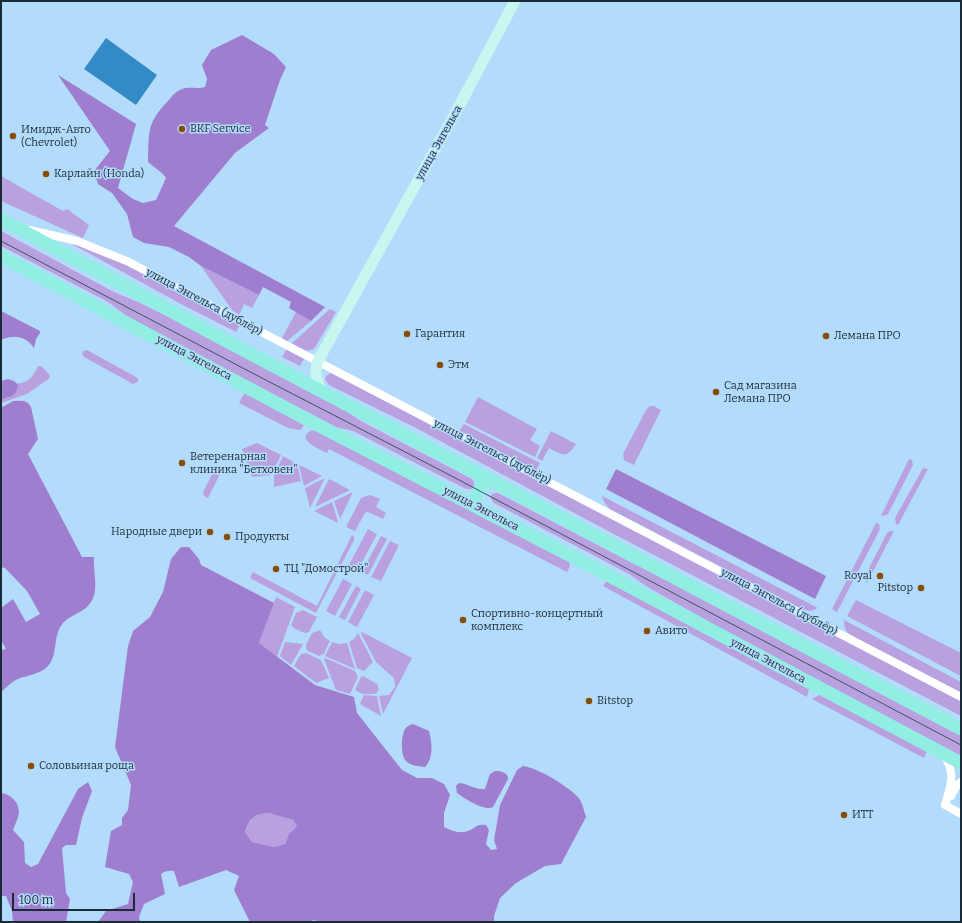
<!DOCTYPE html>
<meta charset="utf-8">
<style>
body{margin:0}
#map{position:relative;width:962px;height:923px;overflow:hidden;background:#b3dbfb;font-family:Bitter,serif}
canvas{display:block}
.frame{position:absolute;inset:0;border:2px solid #1b2b36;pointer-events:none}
.scale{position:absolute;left:12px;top:893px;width:123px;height:18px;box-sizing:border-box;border:2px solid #1b2b36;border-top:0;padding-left:5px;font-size:12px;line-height:14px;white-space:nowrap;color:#1b2b36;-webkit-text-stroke:3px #b3dbfb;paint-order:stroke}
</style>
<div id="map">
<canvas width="962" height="923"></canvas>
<div class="frame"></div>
<div class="scale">100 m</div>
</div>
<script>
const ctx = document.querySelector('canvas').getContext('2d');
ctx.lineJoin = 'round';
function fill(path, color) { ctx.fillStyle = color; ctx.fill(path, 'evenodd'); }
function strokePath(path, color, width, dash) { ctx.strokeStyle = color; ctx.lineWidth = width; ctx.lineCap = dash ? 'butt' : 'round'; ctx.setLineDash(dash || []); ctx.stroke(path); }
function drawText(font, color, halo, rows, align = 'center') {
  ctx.font = font + ' Bitter,serif'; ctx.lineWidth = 3; ctx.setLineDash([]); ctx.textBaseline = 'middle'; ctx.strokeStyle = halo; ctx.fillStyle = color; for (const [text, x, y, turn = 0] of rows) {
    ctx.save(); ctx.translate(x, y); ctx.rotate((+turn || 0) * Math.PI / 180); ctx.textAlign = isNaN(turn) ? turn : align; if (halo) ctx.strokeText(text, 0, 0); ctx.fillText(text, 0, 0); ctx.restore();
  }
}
fill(new Path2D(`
 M1,176L63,211L67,209L89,225L83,238L1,201Z
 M1,231L114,292L138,302L191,328L344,409L359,420L472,479C475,482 475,486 472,489H466L353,431L336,427L132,320L108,302L1,246Z
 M70,243L85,246L119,261L240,325L236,332L181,304Z
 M201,266L259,295L252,308L244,304L239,315L232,310Z
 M330,309L336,312L314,349L306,351L290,345Z
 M296,312L311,321L286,342L282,338Z
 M287,348L305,357L300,366L282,357Z
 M87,350L136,377L138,379V382L133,384L84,357L82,354L83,351Z
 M38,366H41L49,374L50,378L27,394L1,403V381C19,386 30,385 38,366Z
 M331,373L961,699V716L591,522L416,428L329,385L325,379L326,376Z
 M245,392L304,425L303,427L300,430L288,428L239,403Z
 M478,397L537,429L530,440L540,446L535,457L465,422Z
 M650,406H654L661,410L634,465L624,460L623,454L646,410Z
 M464,424L540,463L535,473L458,433Z
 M312,430L317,431L569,562L570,566L567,572L329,449L327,453C319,449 294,439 312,430Z
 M551,431L576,444C567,459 562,455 549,448L542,461L537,458Z
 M257,443L281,455L271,475L252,477L242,449Z
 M283,456L297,464L301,481L274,487V476Z
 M909,459L912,460L913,465L888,514L883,516H881Z
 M299,465L322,476L304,486Z
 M223,468L208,498L204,496L203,492L215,469Z
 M923,468L928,469L898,525L896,524L895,518Z
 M325,478L310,508L305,488Z
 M329,479L350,490L315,507Z
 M353,492L340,519L334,501Z
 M494,493H498L636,565L652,571L961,733V759L820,684L649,588L629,574L494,503L491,499V495Z
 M369,495L373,496L380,499L376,507L386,513L383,519L368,512L365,513L355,531L346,527L361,498Z
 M602,496L818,608L811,611L804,610L610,509L604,502Z
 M332,502L338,522V523L314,511Z
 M876,523L879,524L880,529L837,612L832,609Z
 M368,529L377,534L358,570L349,565Z
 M890,531H894L867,583L864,578L887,533Z
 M352,535L354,537V540L316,613L250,578L253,572L317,606Z
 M381,536L387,539L368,575L362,572Z
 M390,541L399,545L381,581L371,577Z
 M343,579L352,584L335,616L326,611Z
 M608,579L810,685L807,697L603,586Z
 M356,586L361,589L345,620L339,617Z
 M365,590L374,595L357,627L348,622Z
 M276,597L295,607L277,657L259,643Z
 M856,600L961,653V676L847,616Z
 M303,610L317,617L309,632L305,633L295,629L291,625L296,613Z
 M844,620L961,682V694L850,635C845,630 844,627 844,620Z
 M320,630L324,637L330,641L323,655L321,654L320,656L307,651L306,645L312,633Z
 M362,632L412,658L383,714L379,696L389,695L395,687L394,678L376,662L361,634Z
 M358,633L373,662L364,671L357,668L349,642L354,639Z
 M285,642L303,644L291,665L280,656Z
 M332,642L339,644L347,643L355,669L325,656Z
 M306,653L321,660L329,678L316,683L294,666L301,654Z
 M325,658L355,671L358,677L350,694L336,690L324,659Z
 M363,676L377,684L379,689L376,694H363L355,690L361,677Z
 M822,693L928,749L924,758L812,699Z
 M364,695L377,696L381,716L360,704Z
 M269,813L293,820L297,826L289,834L285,844L274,847L252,842L245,832C251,818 254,814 269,813Z`), '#b9a1e0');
fill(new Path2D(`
 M242,35L274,54L286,67L280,80L265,125L269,128L235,153L174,226L325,307L311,321L289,308L291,302L263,287L259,295L201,266L189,257L169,247L144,243L133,237L127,214L112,193L98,184L94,171L110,151L58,75L136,124L118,188L133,199L143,203L156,200L166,178C162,171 154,168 148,162C149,134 146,124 167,102C170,99 174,93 178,91C188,85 195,90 205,87L207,79L202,65L211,50Z
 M1,311L40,331V333L36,339L34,348C26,336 14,334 1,340Z
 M8,379L14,381L18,385C15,399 10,395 1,400V381Z
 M13,401C20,401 27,399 31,407L38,439L28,454L82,557H94C93,576 102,598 83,610C77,614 67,618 63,623C52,636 59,653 48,666C41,674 28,675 18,679C12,681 6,688 1,692V650L6,649L1,640V608L13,599L26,622L40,614L27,591L5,568L1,567V408Z
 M616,469L826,576L815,599L606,489Z
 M181,547H189L199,559L201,565L274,603L259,643L315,685L354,697L357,713L402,770L417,778H432L444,784L450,795L444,813V827C452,831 459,834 468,831C477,828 475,824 486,825L489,830L486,844L491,850L497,849L494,840L500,805L517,770L523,766C538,768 566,785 578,797C582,801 584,811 586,817L561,864L545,866L516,883L500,898L494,916V922H323L313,920L312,922H250L234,890L239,876L226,870L179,887L174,871C170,870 164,871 161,874L165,894L144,904L139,917L140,922H98L106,911L128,904L133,882L129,874L105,867L111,831L122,825V818L128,810L131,785L115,747L128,646L133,631L150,617L163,592L171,559ZM269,813L293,820L297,826L289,834L285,844L274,847L252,842L245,832C250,818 254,814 269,813Z
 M413,724L429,731C432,742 434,758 425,767C418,766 412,766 407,762C400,756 401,736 405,729C407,726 410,725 413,724Z
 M495,771C501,771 508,772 508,779L493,807C485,812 464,798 457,793L456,786L459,783C469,784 476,790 485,789L490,774Z
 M88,782L92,791L82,818L76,845H66L62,848L66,893L70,899L66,922H13L12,911L6,896H1V793C10,794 18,801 19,811C19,816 15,825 13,830L24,842L25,863L31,867L38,864L78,789Z`), '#9f7ecf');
fill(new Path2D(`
 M106,38L157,75L136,105L84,69Z`), '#338bc6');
strokePath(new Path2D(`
 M30,230L77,241L129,262L265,334L961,697
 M944,755C956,775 951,784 945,805
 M951,796L957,785L961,782
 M945,805L961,814`), '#fff', 8);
strokePath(new Path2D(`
 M322,391C316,380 314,373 318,361L457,110L515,1`), '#c8f7f0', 11);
strokePath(new Path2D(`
 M1,219L215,335L961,729
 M1,256L308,420L604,573L961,763
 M472,505L486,477`), '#90efe2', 13);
strokePath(new Path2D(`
 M1,241L258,376L442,471L961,745`), '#3d5262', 1);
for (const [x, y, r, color] of [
 [182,129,4,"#874d05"],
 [13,136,4,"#874d05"],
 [46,174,4,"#874d05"],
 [407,334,4,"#874d05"],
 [826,336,4,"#874d05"],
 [440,365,4,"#874d05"],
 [716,392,4,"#874d05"],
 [182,463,4,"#874d05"],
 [210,532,4,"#874d05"],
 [227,537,4,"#874d05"],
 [276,569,4,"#874d05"],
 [880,576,4,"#874d05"],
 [921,588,4,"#874d05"],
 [463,620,4,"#874d05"],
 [647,631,4,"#874d05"],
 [589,701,4,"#874d05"],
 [31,766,4,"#874d05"],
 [844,815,4,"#874d05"]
]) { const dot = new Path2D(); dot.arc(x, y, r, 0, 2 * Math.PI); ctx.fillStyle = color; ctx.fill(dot); strokePath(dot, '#b3dbfb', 1.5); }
drawText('11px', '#1b2b36', '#b3dbfb', [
 ["BKF Service",190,129],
 ["Имидж-Авто",21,130],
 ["(Chevrolet)",21,143],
 ["Карлайн (Honda)",54,174],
 ["Гарантия",415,334],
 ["Лемана ПРО",834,336],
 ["Этм",448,365],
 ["Сад магазина",724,386],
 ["Лемана ПРО",724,399],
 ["Ветеренарная",190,457],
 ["клиника \"Бетховен\"",190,470],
 ["Народные двери",202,532,"right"],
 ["Продукты",235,537],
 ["ТЦ \"Домострой\"",284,569],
 ["Royal",872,576,"right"],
 ["Pitstop",913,588,"right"],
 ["Спортивно-концертный",471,614],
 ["комплекс",471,627],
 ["Авито",655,631],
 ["Bitstop",597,701],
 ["Соловьиная роща",39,766],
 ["ИТТ",852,815]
], 'left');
drawText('11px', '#1b2b36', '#b3dbfb', [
 ["улица Энгельса",439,143,-61],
 ["улица Энгельса (дублёр)",204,302,28],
 ["улица Энгельса",194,358,28],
 ["улица Энгельса (дублёр)",492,452,27],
 ["улица Энгельса",481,509,27],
 ["улица Энгельса (дублёр)",779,602,28],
 ["улица Энгельса",768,661,28]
]);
</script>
